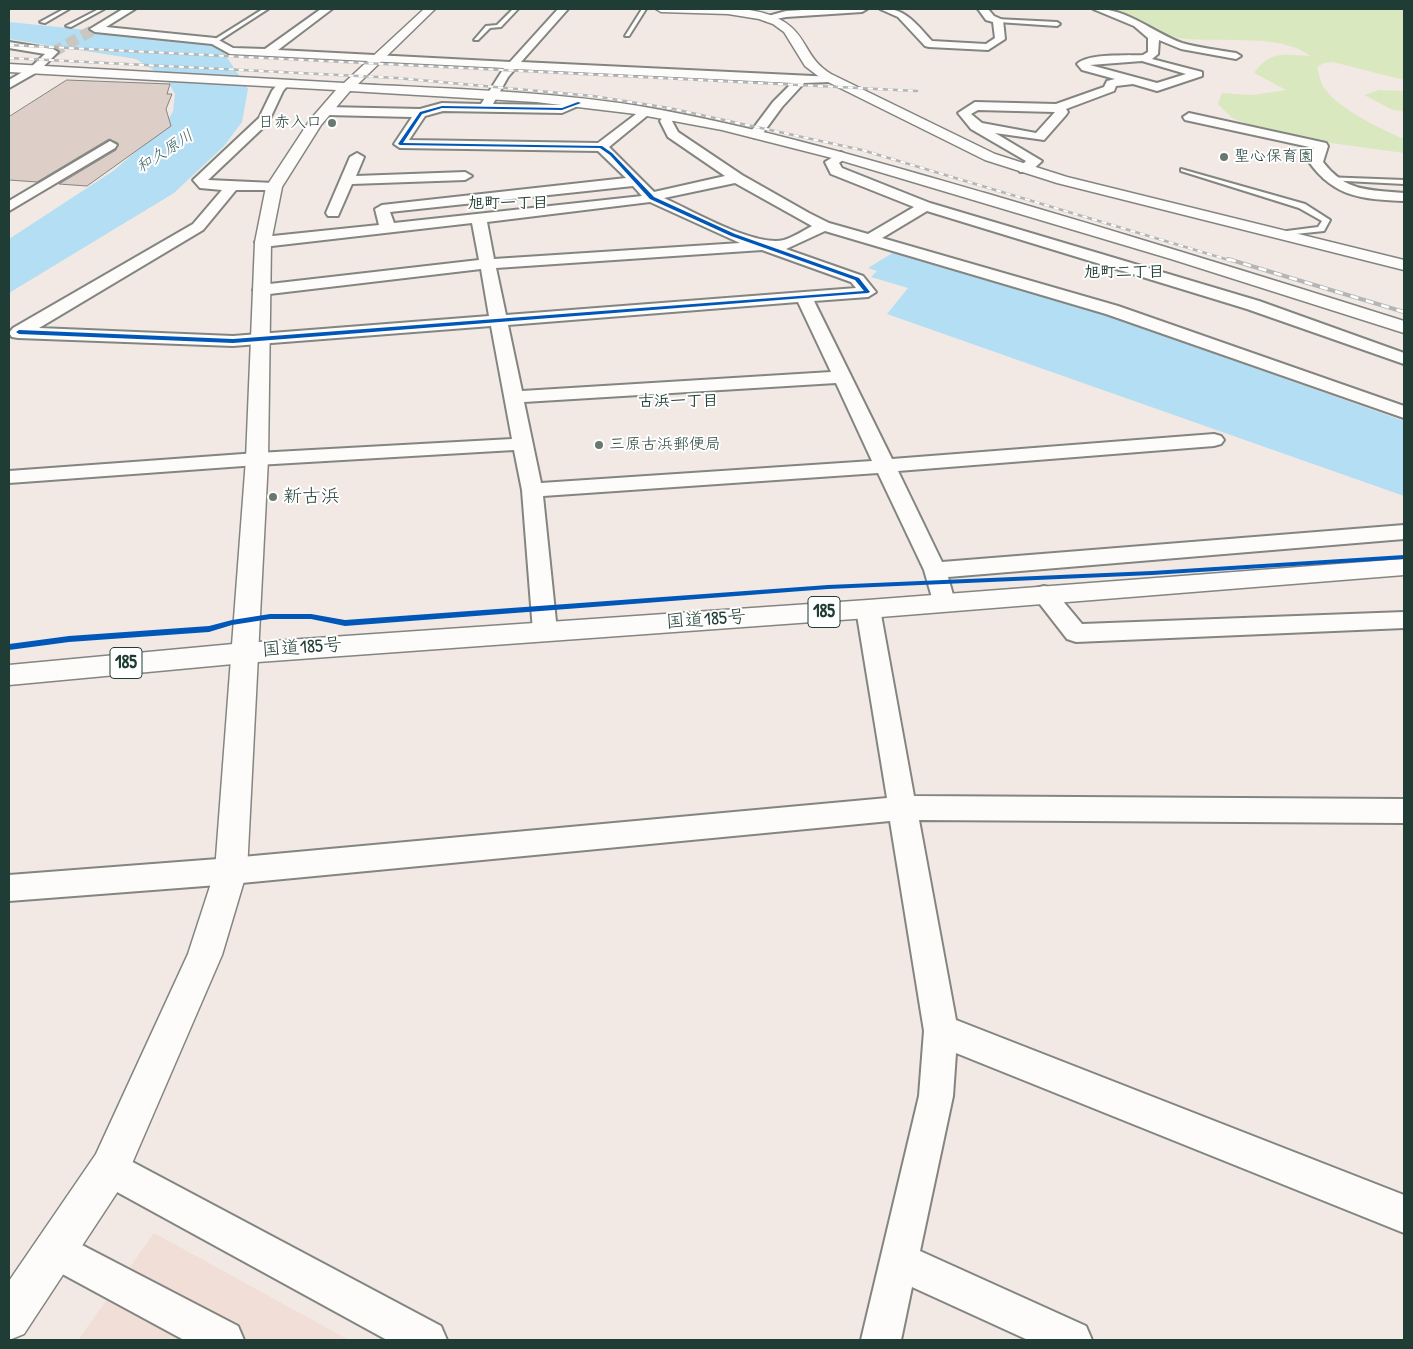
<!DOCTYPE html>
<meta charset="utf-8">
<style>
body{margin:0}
#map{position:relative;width:1413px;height:1349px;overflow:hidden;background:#f2e9e5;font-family:"Patrick Hand",sans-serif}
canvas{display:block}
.frame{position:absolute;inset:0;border:10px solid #1f3d34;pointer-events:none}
</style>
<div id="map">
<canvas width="1413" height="1349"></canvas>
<div class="frame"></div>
</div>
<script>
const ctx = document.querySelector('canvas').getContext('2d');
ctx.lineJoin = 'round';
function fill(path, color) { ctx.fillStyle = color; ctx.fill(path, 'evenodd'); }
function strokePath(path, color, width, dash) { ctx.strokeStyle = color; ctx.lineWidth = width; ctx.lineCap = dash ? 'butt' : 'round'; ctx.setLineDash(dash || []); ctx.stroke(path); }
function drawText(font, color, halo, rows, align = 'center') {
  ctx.font = font + ' "Patrick Hand","Klee One",sans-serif'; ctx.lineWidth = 4; ctx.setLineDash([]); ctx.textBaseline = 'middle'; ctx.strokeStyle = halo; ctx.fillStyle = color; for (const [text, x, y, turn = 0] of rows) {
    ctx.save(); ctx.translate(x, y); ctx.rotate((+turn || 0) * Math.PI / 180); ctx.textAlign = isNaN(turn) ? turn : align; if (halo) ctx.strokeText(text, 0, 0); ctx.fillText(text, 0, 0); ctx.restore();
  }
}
fill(new Path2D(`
 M154,1233L349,1340H78Z`), '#f1ded7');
fill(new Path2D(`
 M1109,9H1404V80L1333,62L1324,63L1317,67C1319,73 1320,81 1323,86C1336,108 1381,129 1404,139V153L1316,141L1258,128L1232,118L1218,104L1222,93L1252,95L1286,90L1254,73C1271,50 1284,55 1310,56C1279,31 1211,45 1173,37C1151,32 1132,15 1109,9Z
 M1379,90L1404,91V111L1393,110L1364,95Z`), '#d9e8bf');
fill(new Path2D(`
 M9,22L206,42L222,50L248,89L242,122L224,146L174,193L9,293V239L113,171L164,128L173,111L175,94L166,78L136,59L9,39Z
 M894,252L1095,311L1404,421V496L887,314L908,288L871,277L877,271L868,268Z`), '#b4def4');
const building = new Path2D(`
 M67,80L170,84L167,94H172L166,109L171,126L87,186L59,184L116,150L118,143L109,139L37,182L9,180V117Z`);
fill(building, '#ddcec8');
strokePath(building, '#838581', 1);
strokePath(new Path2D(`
 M53,52L95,29`), '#c8c7c2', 11, [11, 5.5]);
const service = new Path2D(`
 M64,9H69L45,23L40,22Z
 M99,9H104L71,27L66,26Z
 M263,9H268L217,42L212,41Z
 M513,9H518L501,27L490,28L478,40H474L486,26L497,25Z
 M642,9H646L629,36H625Z
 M996,19L1057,22L1060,24L1057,26L998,22Z
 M1181,169L1305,204L1330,220L1324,231L1276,236V232H1279L1318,227L1322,221L1299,208L1181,171Z
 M1324,177L1404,180V184L1326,180L1323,178Z`);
const minor = new Path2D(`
 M123,9H135L106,27L215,38L233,48L265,49L321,9H332L278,50L510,62L558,9H568L521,62L834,77L836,79L830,82L804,83L782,107L760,137L755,138L749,134L773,102L792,83L515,69L508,77L493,104L561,105L579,99L585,103L562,113L443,111L425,116L409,140L598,143L644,108L648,109L650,112L648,115L609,147L654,192L725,176L668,137L660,121L666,113L670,112L676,116L672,121L678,132L742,175L809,213L829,223L868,234L914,207L831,174L825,162L841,152L848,156L839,163L842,168L930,203L1259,301L1404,353V364L1247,309L927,211L882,238L1118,306L1404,406V418L1106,314L825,231L786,249L863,276L876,292L868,297L814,301L892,459L1214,434L1221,436L1224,440L1221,444L1214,446L898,471L942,562L1404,525V539L948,577L955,602L951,608L943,610L935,608L924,570L878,473L543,496L557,631L553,637L545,640L537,637L533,631L522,490L514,450L257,465L9,483V471L257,453L512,439L491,326L233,346L18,338L12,337L9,333L13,328L193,224L222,190L200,188L193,180L259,118L272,91L280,81H288L290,83L283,91L268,123L208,180L274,183L279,184L281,187L279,190H236L203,230L39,328L233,336L489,316L481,269L261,295L253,290L261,285L479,260L472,223L263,247L255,242L263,237L379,225L375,209L382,205L626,178L598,151L400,148L394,144L412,117L326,115L320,111L326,107L420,109L442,103L481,104L504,68L230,54L212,44L95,32L90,29ZM735,183L812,226C804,230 794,237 784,240C754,247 693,211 664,198ZM633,186L642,196L394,223L390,212ZM650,202L740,243L494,259L487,222ZM762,250L851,282L856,288L506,315L496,268ZM798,302L831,372L522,391L508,325ZM836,383L872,461L541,483L524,402Z
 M820,9H867L862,12L786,17L766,21L761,18L786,11Z
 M880,9C905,7 916,24 932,41L986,44L995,38L993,22L986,20L978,9H988L994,16L1003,20L1005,39L988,50L929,47L925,46L898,17Z
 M1093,9C1126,7 1152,32 1182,43C1199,48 1219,50 1236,53L1241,56L1236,59L1181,49L1159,40L1158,54L1152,59L1202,72V76L1157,91L1133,84L1116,86L1114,91L1066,109L1068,112L1066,115L1044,140L995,133L1042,161L1030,172H1020L1018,169L1026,161L971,129L958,113L975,102L1056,104L1104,87L1107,81L1115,79L1082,70L1077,64C1088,53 1127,56 1143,55L1148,52V38L1134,26ZM1142,61L1186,74L1157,83L1090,65ZM978,110L1054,112H1055L1036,133L982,123L971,114Z
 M9,42L53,49L58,52L39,71L9,88V80L31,67L45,54L9,48Z
 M1189,113L1326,143L1328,146L1323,162C1346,192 1369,190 1404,193V201C1363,199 1335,198 1309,162L1314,148L1185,120L1183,117Z
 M110,141L117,145L115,148L9,211V201Z
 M357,153L364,157L356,176L465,172L472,176L465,180L352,184L338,216H328L326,213L350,157Z
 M1044,586L1052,588L1082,624L1404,612V628L1076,642L1067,639L1032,594L1036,588Z
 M868,601L876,603L880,609L914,796L1404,799V823L919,820L956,1020L1404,1195V1233L956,1053L953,1096L920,1251L1086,1326L1092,1340H1028L912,1287L901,1340H861L919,1096L924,1031L890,821L231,884L9,901V875L231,858L887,798L856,609L860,603Z
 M110,1150L441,1326L447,1340H387L97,1181L92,1168L97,1155Z
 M55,1231L238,1326L244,1340H184L42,1263L36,1250L42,1237Z`);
const tertiary = new Path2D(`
 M424,9H435L358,84C451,89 546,91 639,106C756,126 870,160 985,193C1125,234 1265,277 1404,321V333L1171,259L836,159L722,130L636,114L536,102L350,91L321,125L282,187L271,242L268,459L247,871L222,955L124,1182L24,1334L9,1340V1281L96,1154L188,954L215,871L246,459L255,242L266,187L310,120L336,90L9,72V64L344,83Z
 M656,9C695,9 761,0 791,27C808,42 807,59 831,74L995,154L1067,177L1404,260V270L1057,183L985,160L822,79L805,66L784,32L773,24L759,19L728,14L661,12Z`);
const trunk = new Path2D(`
 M1404,559V575L868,618L244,663L9,685V665L244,643L868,600Z`);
strokePath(service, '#838581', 4);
strokePath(minor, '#838581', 4);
strokePath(tertiary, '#838581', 3);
strokePath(trunk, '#838581', 3);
fill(service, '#fdfcfb');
fill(minor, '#fdfcfb');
fill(tertiary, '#fdfcfb');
fill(trunk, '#fdfcfb');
const railFar1 = new Path2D(`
 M9,45L917,91
 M9,58L397,78L593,96L669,108L862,150L1232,261`);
const rail = new Path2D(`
 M1228,259L1404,312`);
strokePath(railFar1, '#b4b6b5', 2.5);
strokePath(rail, '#b4b6b5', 4);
strokePath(railFar1, '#fff', 2, [5]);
strokePath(rail, '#fff', 2.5, [8]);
fill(new Path2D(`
 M578,102L581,103L562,110L442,108L422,114L403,143L602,146L612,153L654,197L735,234L859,278L870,292L868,293L233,343L19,334L16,332L19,330L233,339L864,291L855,280L731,236L650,199L610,155L600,148L400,145L398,144L420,112L442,106L562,108Z
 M1404,555V559L1152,575L828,589L345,626L311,619H270L232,625L209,632L69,642L9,650V644L69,636L209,626L232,620L270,614H311L345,620L828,585L1152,571Z`), '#0057b8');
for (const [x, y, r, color] of [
 [332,123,5,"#697972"],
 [1224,157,5,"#697972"],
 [599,445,5,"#697972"],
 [273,497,5,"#697972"]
]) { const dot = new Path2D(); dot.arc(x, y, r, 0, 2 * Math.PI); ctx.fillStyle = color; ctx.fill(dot); strokePath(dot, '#fff', 2); }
drawText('16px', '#1f3d34', '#fff', [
 ["日赤入口",322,123,"right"],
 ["聖心保育園",1234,157],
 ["三原古浜郵便局",609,445]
], 'left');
drawText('italic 16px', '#3e6466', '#fff', [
 ["和久原川",165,152,-33]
]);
drawText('bold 16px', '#1f3d34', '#fff', [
 ["旭町一丁目",508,204],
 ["旭町二丁目",1124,273],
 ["古浜一丁目",678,402]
]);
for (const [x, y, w] of [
 [824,612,32],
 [126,663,32]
]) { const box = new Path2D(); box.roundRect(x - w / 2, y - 15.5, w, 31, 4); ctx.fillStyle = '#fff'; ctx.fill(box); strokePath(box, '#1f3d34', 1); }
drawText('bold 18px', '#1f3d34', null, [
 ["185",824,612],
 ["185",126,663]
]);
drawText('19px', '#1f3d34', '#fff', [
 ["新古浜",283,497]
], 'left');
drawText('19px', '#1f3d34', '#fff', [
 ["国道185号",706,620,-4],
 ["国道185号",302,648,-4]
]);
</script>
